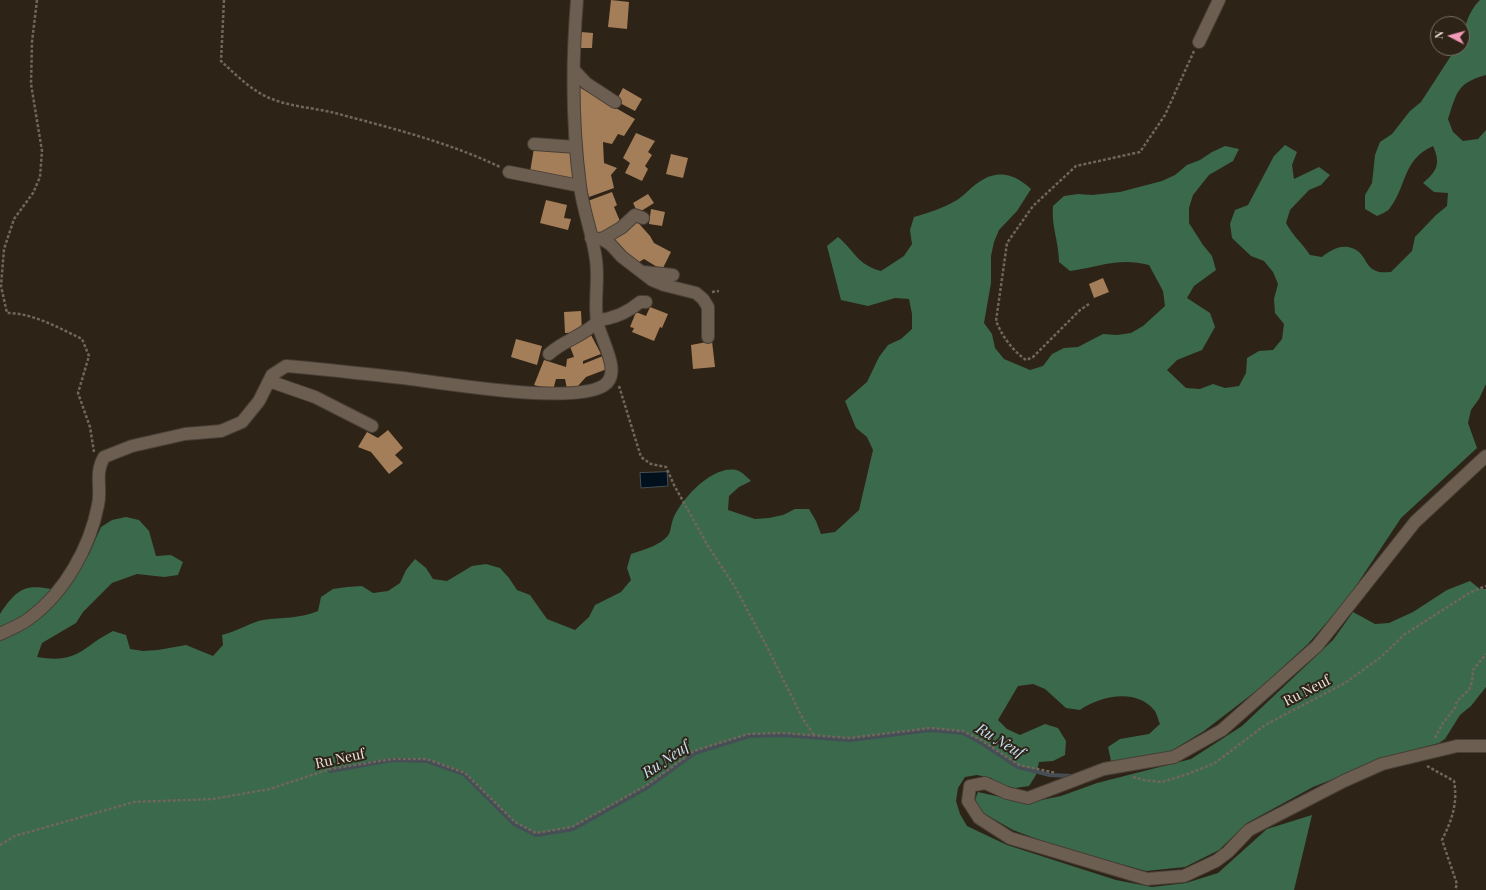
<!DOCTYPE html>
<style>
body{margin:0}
#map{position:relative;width:1486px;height:890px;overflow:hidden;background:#2e2317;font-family:"Playfair Display",serif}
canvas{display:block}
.north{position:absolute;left:1430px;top:16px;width:40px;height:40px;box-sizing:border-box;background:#2e2317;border:1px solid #786f64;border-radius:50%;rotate:276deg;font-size:11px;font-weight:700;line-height:16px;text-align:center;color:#e8e0d8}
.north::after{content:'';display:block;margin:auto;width:14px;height:18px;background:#f09ab6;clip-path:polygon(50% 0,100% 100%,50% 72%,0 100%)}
</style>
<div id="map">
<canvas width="1486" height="890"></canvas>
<div class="north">N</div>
</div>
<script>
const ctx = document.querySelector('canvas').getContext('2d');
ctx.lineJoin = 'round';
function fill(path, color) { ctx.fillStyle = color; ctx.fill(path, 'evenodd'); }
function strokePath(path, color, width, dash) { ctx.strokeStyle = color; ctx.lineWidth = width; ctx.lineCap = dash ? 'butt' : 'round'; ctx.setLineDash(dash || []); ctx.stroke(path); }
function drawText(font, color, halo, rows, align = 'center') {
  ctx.font = font + ' "Playfair Display",serif'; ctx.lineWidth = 4; ctx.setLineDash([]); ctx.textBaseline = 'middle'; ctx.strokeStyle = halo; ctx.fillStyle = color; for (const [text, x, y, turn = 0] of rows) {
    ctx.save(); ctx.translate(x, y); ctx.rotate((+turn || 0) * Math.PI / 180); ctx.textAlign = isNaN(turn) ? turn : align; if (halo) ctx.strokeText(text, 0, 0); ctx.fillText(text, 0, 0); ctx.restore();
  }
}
fill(new Path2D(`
 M1480,0H1486V75C1457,83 1457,92 1448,119L1453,132L1463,141L1478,139L1486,130V384L1479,399L1471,410L1468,423L1477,448L1401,518L1348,598L1308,644L1260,688L1204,731L1166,754L1111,761L1108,747L1120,739L1149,734L1160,724C1158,720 1157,713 1154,710C1136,688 1100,696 1080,710L1066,708L1045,689L1033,684L1018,686L998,720L1007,729L1020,735L1045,724L1058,728L1066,741L1065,755L1053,761L1039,762L1036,775L1029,786L1015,788L1001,785L991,778L977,775L965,777L958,788L956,801L960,814L967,826L1007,845L1116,880L1152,887L1186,883L1218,873L1267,829L1312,815L1294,890H0V614C22,581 29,586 65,591L89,554L101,527L112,520L126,517L139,520L149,531L156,556L171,555L183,562L178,575L164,577L137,574L112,583L83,612L76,623L42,643L37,657C79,664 80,648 113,631L126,635L130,649L143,651L158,650L186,645L213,656L223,645L222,635C235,632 252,622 263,620C282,617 300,619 318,611L321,597L333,589L347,587L362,586L373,593L388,591L400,583L406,570L415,559L426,568L433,579L447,581L472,566L486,564L500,568L509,578L517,590L530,595L547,619L575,630L589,617L595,605L621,592L631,580L627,568L631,554C643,550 662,545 669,534C671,530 671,524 673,519C681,499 715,462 739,471C743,473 748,478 751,481L739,487L729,496L728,510L755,519L769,518L783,515L795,509H809L816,521L821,534L835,532L859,510L873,450L867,437L856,428L845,401L867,382L879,357L888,345L901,339L912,329V314L909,299L895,298L868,306L841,300L827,246L838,237C856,252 856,264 881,271L904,256L912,244L910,230L914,217C928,213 944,208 957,200C965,195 971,187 979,182C998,169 1015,174 1031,189L1017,211L999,230L994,242L991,256V283L984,323L992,334L995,348L1004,359L1030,370L1043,366L1052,354L1064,348L1078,347L1103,334L1117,335L1131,333L1143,326L1165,306L1163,291L1149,265C1120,257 1098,267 1070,271L1059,262C1059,242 1051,226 1053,206L1064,196L1078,194L1092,195L1120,192L1162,181L1175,175L1187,165L1200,160L1212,152L1225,146L1239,149L1233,161L1209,175L1193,195L1189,208V223L1203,245L1212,256L1216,270L1194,286L1187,298L1210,313L1215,327L1202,350L1177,360L1167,370L1186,388L1200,389L1213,384L1225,388L1239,386L1246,373L1247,358L1259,351L1273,350L1282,339L1284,324L1275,313L1274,299L1278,284L1273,272L1264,261L1251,256L1232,238L1230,224L1235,210L1248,205L1274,156L1285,145L1297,152L1292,165L1294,179L1319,167L1330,175L1321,185L1309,190L1290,210L1286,223C1293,236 1302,243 1310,255L1322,257C1333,248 1346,242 1359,252C1366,258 1366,267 1376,271C1380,273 1387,272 1391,272L1412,251L1415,237L1436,215L1447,206L1448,193L1434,192L1423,183C1437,171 1441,164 1433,146C1402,160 1407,186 1390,208C1387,212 1381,214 1377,216L1365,209V195L1372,183L1375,155L1380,142L1392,134L1410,111L1421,102L1456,48H1462C1462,32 1468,11 1480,0Z
 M1470,581L1480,589H1486V687L1471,706L1460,715L1445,739L1439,743L1389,757L1313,787L1247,823L1219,850L1185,867L1146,871L1058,847L1013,830L983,813L975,800L978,792L1027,803L1061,796L1097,783L1191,759L1242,726L1333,640L1353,612L1375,624L1389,623L1413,612L1447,590Z`), '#3a694c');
const water = new Path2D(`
 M667,472L668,486L641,488L640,473Z`);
fill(water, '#00101d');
strokePath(water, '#464e55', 1);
strokePath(new Path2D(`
 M330,771L392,760L427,761L464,774L514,824L536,835L573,829L648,787L695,753L749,736L783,735L850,740L930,730L963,733L980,742L1018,767L1050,775L1073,776`), '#464e55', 4);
fill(new Path2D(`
 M611,0L629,2L627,29L608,27Z
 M581,32L593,33L592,48H580Z
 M579,87L635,119L624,136L618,134L612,144L603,142L604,163L617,168L611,175L614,188L589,197L583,175Z
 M623,88L642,99L635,111L616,101Z
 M636,133L655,141L648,152L652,155L645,166L648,169L642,181L625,173L630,163L623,158Z
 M534,148L573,150L574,180L530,172Z
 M671,154L688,158L683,178L666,174Z
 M612,192L617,205L614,207L622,226L596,234L585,202Z
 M648,194L654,203L638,213L633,203Z
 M546,200L567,205L564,218L571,219L568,230L540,223Z
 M651,209L665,212L662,226L649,224Z
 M634,218L650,236L654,243L671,252L662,270L644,259L636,264L606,237Z
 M1103,278L1109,292L1094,298L1089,284Z
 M650,307L668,314L662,328L660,327L654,341L632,332L634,328L630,327L636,312L646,316Z
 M581,311L582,332L565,333L564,312Z
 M590,333L601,354L583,361V364L603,356L607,369L586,377L578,386L567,389L565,379H556L553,390L534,385L544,360L566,367L567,359L574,357L569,344Z
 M516,339L542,346L537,365L511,357Z
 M712,341L715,367L693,369L691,345Z
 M388,430L403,448L395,455L403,463L389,474L371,452L358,447L367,432L378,438Z`), '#a47e59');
const minor = new Path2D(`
 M1199,42L1219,0
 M574,70L586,83L615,102
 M534,144L576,147
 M509,172L580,186
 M591,238L602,239L611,245L622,257L652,280L664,285L696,293L703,299L708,307V337
 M602,239L621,228L635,215L643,218
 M643,272L673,275
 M597,320C614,319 627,313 640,302H646
 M549,354C564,340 582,337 597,322
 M269,381L315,397L372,426
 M1486,456L1415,522L1317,646L1222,730L1174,757L1104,769L1028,798L1007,793L985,783L970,786L968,801L979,818L1010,838L1147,879L1184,876L1216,861L1228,852L1249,830L1344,781L1382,764L1457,746H1486
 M0,634C10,629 21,625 30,618C65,592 90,547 98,505C102,487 94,475 104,457L132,446L185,434L221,431L242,422L259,401L272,375L286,366C325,369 364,374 403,378C444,383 570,405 603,386C624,374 600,339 597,321C594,301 599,280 596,260C593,235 583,211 580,186C572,125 572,61 577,0`);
strokePath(minor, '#483f36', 14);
strokePath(new Path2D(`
 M37,0L32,42L31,84L42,151L40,177L33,193L14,219L4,249L1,286L7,313C33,313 59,328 82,339L89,356L78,393L90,427L94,452
 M224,0L221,61C236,75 253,92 272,99C292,107 315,108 335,113C391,128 448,142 500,167
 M712,292L719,291
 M1089,304L1080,310L1033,357L1026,360C1012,350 1002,336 996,321L1007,243L1033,206L1076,166L1140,152L1165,115L1194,51
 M619,386L641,457L651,464L666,467L674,485L708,546L735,587L765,643L803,719L814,735
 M1435,738L1443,723L1455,708L1457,701L1469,690L1472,682L1473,670L1486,654
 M1427,766L1454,781C1458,803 1452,820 1442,840L1457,884L1455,890
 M1133,777L1144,780L1162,782L1188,774L1215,763L1265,725L1345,683L1381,657L1405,634L1471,592L1486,586
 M0,845L15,836L134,802L213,799L270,789L330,769L392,759H427L465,773L515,822L536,833L572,827L647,785L694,751L748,734L783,733L850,738L930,728L963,731L981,740L1019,765L1056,773`), '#70665b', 2.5, [3, 2]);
strokePath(minor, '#6c5e51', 12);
drawText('14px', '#e8e0d8', '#2e2317', [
 ["Ru Neuf",1307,691,-27],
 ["Ru Neuf",340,759,-12]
]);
drawText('italic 15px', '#c4e1f4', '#2e2317', [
 ["Ru Neuf",1000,741,31],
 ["Ru Neuf",666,760,-34]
]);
</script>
